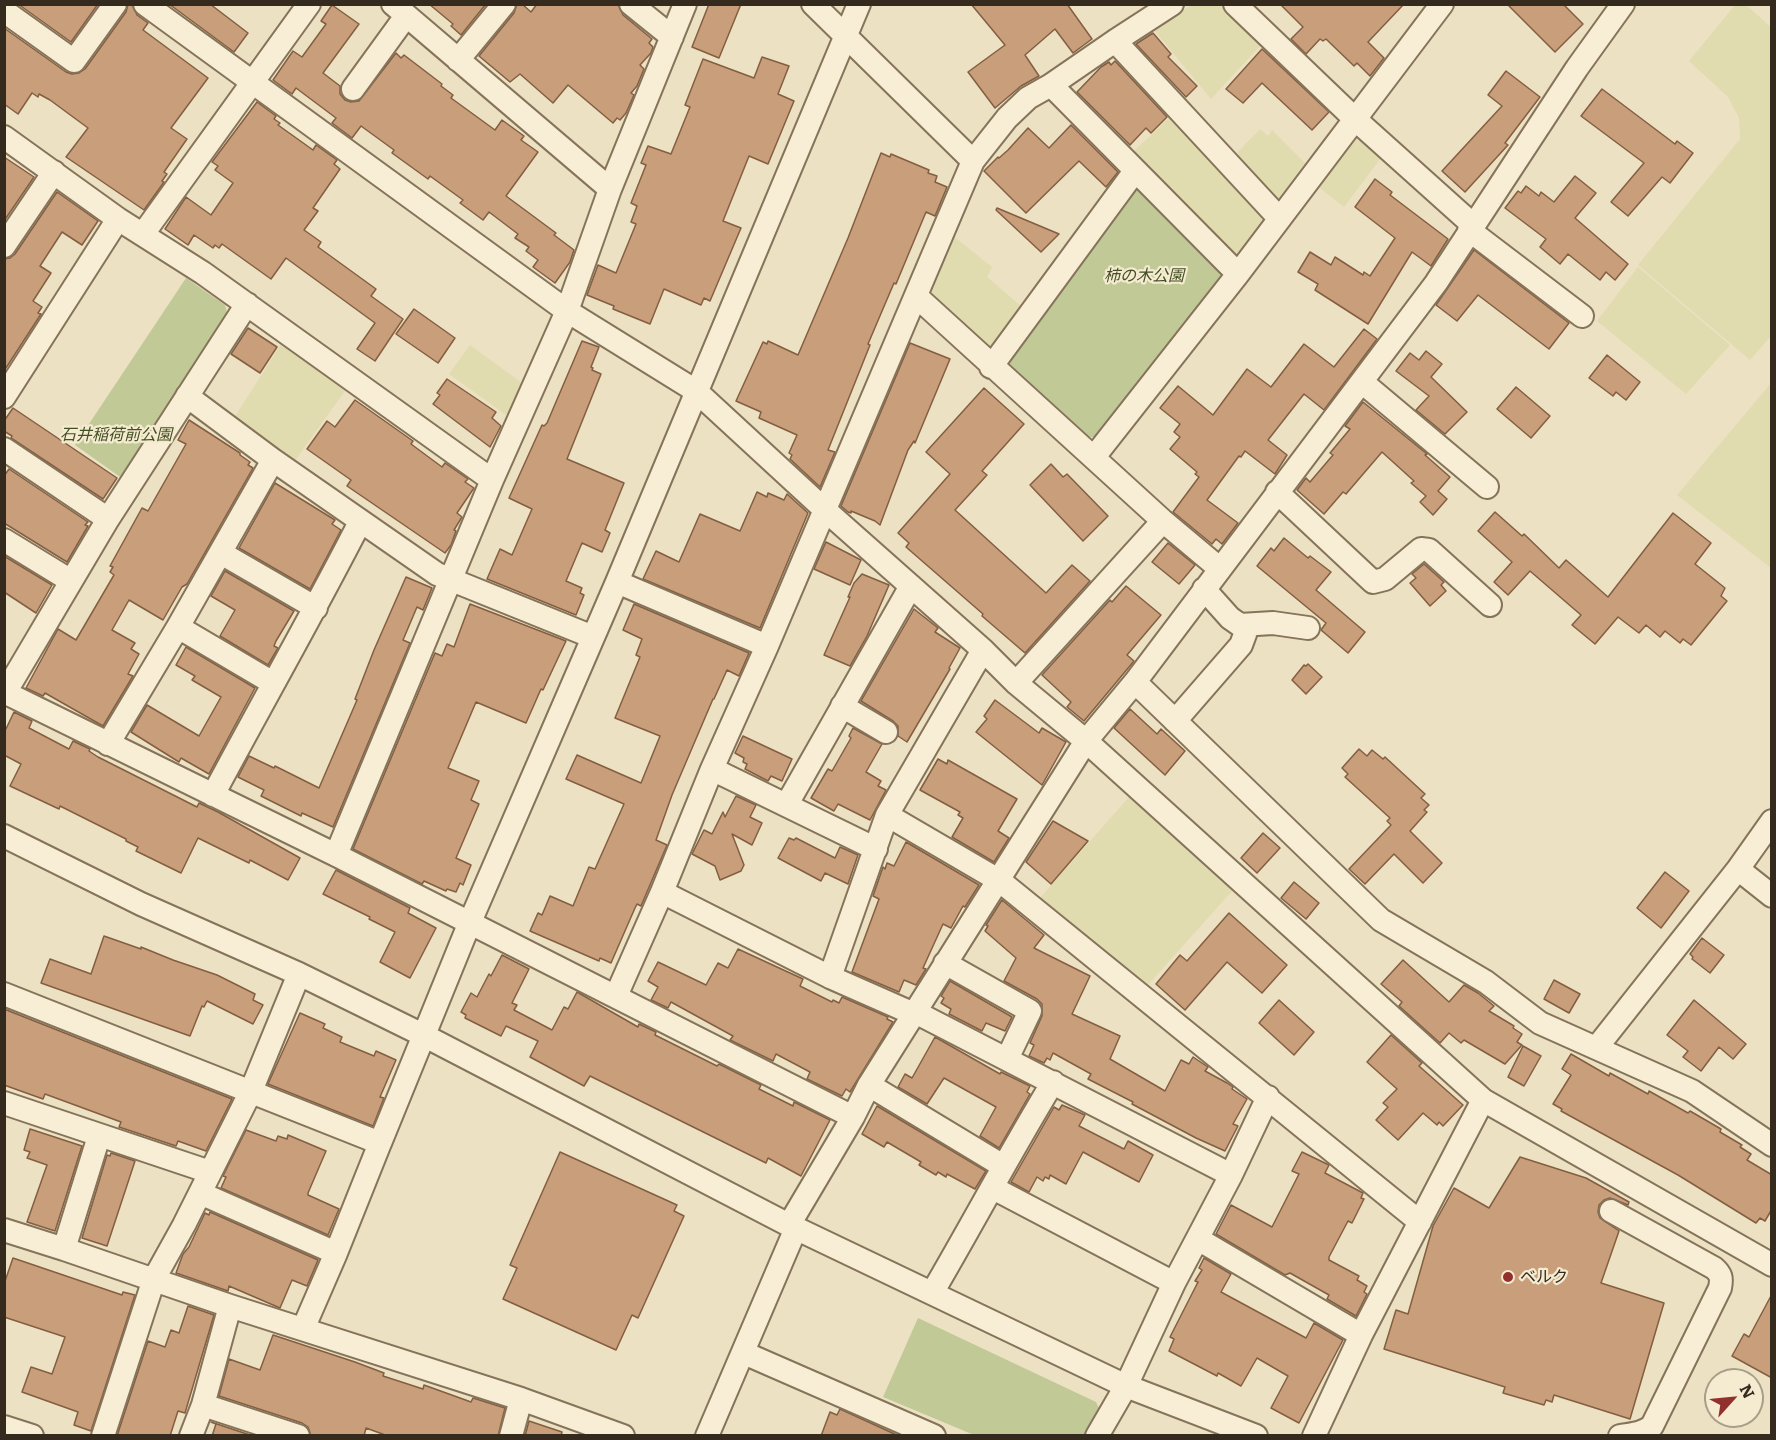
<!DOCTYPE html>
<meta charset="utf-8">
<style>
body{margin:0}
#map{position:relative;width:1776px;height:1440px;overflow:hidden;background:#ece1c2;font-family:Literata,serif}
canvas{display:block}
.frame{position:absolute;inset:0;border:6px solid #352a1e;pointer-events:none}
.north{position:absolute;left:1704px;top:1368px;width:60px;height:60px;box-sizing:border-box;background:#f4ebd1;border:2px solid #a89e89;border-radius:50%;rotate:63deg;font-size:16px;font-weight:700;line-height:24px;text-align:center;color:#352a1e}
.north::after{content:'';display:block;margin:auto;width:21px;height:27px;background:#92302d;clip-path:polygon(50% 0,100% 100%,50% 72%,0 100%)}
</style>
<div id="map">
<canvas width="1776" height="1440"></canvas>
<div class="frame"></div>
<div class="north">N</div>
</div>
<script>
const ctx = document.querySelector('canvas').getContext('2d');
ctx.lineJoin = 'round';
function fill(path, color) { ctx.fillStyle = color; ctx.fill(path, 'evenodd'); }
function strokePath(path, color, width, dash) { ctx.strokeStyle = color; ctx.lineWidth = width; ctx.lineCap = dash ? 'butt' : 'round'; ctx.setLineDash(dash || []); ctx.stroke(path); }
function drawText(font, color, halo, rows, align = 'center') {
  ctx.font = font + ' Literata,"Noto Sans JP",serif'; ctx.lineWidth = 4.5; ctx.setLineDash([]); ctx.textBaseline = 'middle'; ctx.strokeStyle = halo; ctx.fillStyle = color; for (const [text, x, y, turn = 0] of rows) {
    ctx.save(); ctx.translate(x, y); ctx.rotate((+turn || 0) * Math.PI / 180); ctx.textAlign = isNaN(turn) ? turn : align; if (halo) ctx.strokeText(text, 0, 0); ctx.fillText(text, 0, 0); ctx.restore();
  }
}
fill(new Path2D(`
 M1191,5H1219L1262,44L1211,99L1154,30Z
 M1735,5H1746L1772,28L1771,336L1750,360L1638,265L1740,139L1739,118L1728,97L1689,61Z
 M1169,118L1264,212V218L1238,253L1232,256L1131,154Z
 M1260,129L1268,136L1272,130L1305,163L1279,198L1275,200L1236,160L1238,152Z
 M1356,140L1361,141L1381,158L1344,207L1317,186Z
 M953,236L992,267L987,277L1022,307L994,345L988,347L934,298L931,288Z
 M1638,267L1730,345L1686,394L1597,321Z
 M281,344L345,391L294,462L234,418Z
 M470,345L522,383L509,417L449,374Z
 M1771,383V568L1677,495Z
 M1129,797L1233,890L1147,986L1039,899Z`), '#e1dbb0');
fill(new Path2D(`
 M1135,187H1141L1222,267V274L1096,437H1089L1007,365L1006,357Z
 M186,278L225,305L228,316L123,479L75,445Z
 M918,1318L1096,1402L1099,1408L1086,1435H974L883,1397Z`), '#c1c997');
const building = new Path2D(`
 M18,4H98L71,42Z
 M128,4H132L137,15L148,23L143,30L208,78L171,128L187,139L164,172L167,174L162,181L164,182L144,210L66,157L88,128L50,100L39,94L38,97L32,93L18,114L4,104V28L66,72L72,74L79,73L85,69L126,12Z
 M169,4H210L248,33L234,52Z
 M429,4H486L461,35L451,26L453,24Z
 M517,4H522L531,12L537,4H618L623,15L652,39L649,43L653,47L651,53L640,65L644,69L637,86L631,93L634,95L626,113L620,120L617,118L613,123L568,85L553,103L520,74L510,82L479,56L514,13Z
 M709,4H741L719,58L692,47Z
 M971,4H1067L1092,39L1073,53L1055,29L1025,55L1039,76L1021,86L995,108L968,72L1005,45Z
 M1280,4H1404L1368,42L1384,58L1370,76L1357,63L1354,66L1326,39L1323,41L1320,39L1306,54L1291,39L1303,27Z
 M1507,4H1563L1583,24L1555,52Z
 M332,5L359,24L323,73L340,86V94L345,100L351,102L359,101L396,53L401,58L404,55L442,84L441,86L453,95L451,98L495,130L502,120L524,136L521,140L538,152L506,196L556,233L554,235L574,250L570,262L555,283L533,267L538,260L526,251L529,247L515,238L518,234L489,212L483,220L460,203L463,200L430,176L428,179L392,153L394,150L361,126L352,138L332,123L336,118L296,88L292,94L273,80L293,51L302,57L326,24L321,21Z
 M1153,33L1171,54L1168,57L1197,86L1186,97L1136,44Z
 M1262,49L1329,112L1312,130L1262,83L1243,103L1226,89Z
 M762,57L789,66L778,94L794,101L768,164L749,156L723,221L741,228L710,301L704,298L701,305L664,289L650,324L613,309L614,306L587,295L598,265L616,273L636,224L631,222L637,206L631,203L646,165L641,163L648,146L671,154L690,107L685,105L703,59L754,78Z
 M1115,61L1167,117L1151,133L1146,128L1130,145L1077,92L1101,67L1109,62L1111,65Z
 M1506,71L1540,97L1505,143L1508,145L1465,192L1442,171L1502,106L1488,95Z
 M1602,89L1675,144L1677,141L1693,153L1670,183L1662,177L1628,216L1611,202L1644,163L1581,116Z
 M257,102L276,116L274,119L280,123L278,125L313,150L316,145L337,160L334,164L340,169L313,208L318,211L304,230L321,242L318,247L376,289L371,296L403,319L375,361L357,349L375,323L286,258L271,279L222,244L219,248L215,245L213,248L194,235L188,245L165,229L186,197L211,215L233,183L215,170L218,166L212,162Z
 M1071,125L1118,172L1106,187L1079,161L1026,213L984,171L998,157L999,158L1008,150L1028,128L1049,148Z
 M881,153L890,157L891,154L929,170L928,173L937,176L935,182L947,187L935,216L926,212L896,284L894,283L868,344L870,345L828,450L835,452L820,487L790,459L792,455L789,453L797,435L759,418L761,412L736,401L763,342L767,344L768,341L798,355L848,238Z
 M4,157L34,177L4,221Z
 M1575,176L1596,193L1575,218L1628,264L1615,280L1606,272L1600,280L1568,254L1560,264L1540,247L1546,239L1505,208L1518,191L1521,193L1526,186L1539,196L1541,192L1554,202Z
 M1375,179L1392,192L1390,195L1448,239L1431,266L1412,252L1368,324L1315,290L1318,284L1298,272L1310,252L1331,265L1335,257L1363,275L1364,272L1370,276L1395,238L1355,207Z
 M57,192L98,221L82,245L62,232L40,266L51,273L33,301L42,307L38,313L41,314L4,371V259L10,258L15,254Z
 M997,208L1059,234L1041,252L996,210Z
 M1474,250L1569,323L1549,349L1478,295L1457,321L1436,305Z
 M414,309L455,338L438,363L396,334Z
 M248,328L277,347L260,373L231,354Z
 M1364,329L1377,339L1324,410L1304,394L1268,440L1287,455L1275,474L1245,451L1241,457L1239,456L1207,500L1238,523L1222,544L1216,539L1212,544L1173,512L1199,477L1195,474L1197,472L1170,449L1180,437L1174,432L1180,424L1160,408L1178,386L1213,415L1247,369L1271,387L1304,344L1334,367Z
 M582,341L599,347L591,367L593,368L592,370L601,374L567,459L624,483L605,530L610,533L602,552L582,543L566,581L582,588L580,593L584,595L576,615L487,579L500,549L512,555L532,509L509,498L542,425L544,426L547,423Z
 M910,343L950,359L915,443L914,441L908,450L880,525L875,521L851,511V513L848,512L841,506Z
 M1426,351L1442,364L1431,377L1467,412L1445,434L1416,410L1429,396L1396,371L1410,353L1419,360Z
 M1607,355L1640,382L1626,400L1616,392L1613,396L1589,378Z
 M447,379L496,412L492,418L501,426L490,447L433,404L440,395L437,393Z
 M1516,387L1550,416L1531,438L1497,409Z
 M984,388L1024,424L982,471L987,475L955,510L1046,593L1072,565L1090,581L1025,653L982,616L983,614L906,547L909,543L898,533L950,474L926,452Z
 M355,400L413,441L411,444L442,467L445,463L468,479L465,482L474,488L457,513L462,517L454,530L456,531L451,545L445,553L347,486L351,480L307,449L327,421L335,427Z
 M1363,402L1427,454L1425,455L1450,477L1438,491L1447,499L1433,515L1420,502L1426,496L1411,483L1414,481L1382,452L1346,494L1343,492L1324,514L1297,490L1306,478L1310,482L1333,455L1330,453L1350,429L1345,426Z
 M13,408L117,478L103,499L11,438L12,436L4,431V421Z
 M189,420L240,453V455L250,462L248,465L253,468L187,584L182,587L163,620L129,600L112,630L135,643L131,649L139,654L128,674L133,676L103,726L45,693L43,696L26,688L58,629L76,640L114,575L110,572L113,567L110,566L142,508L148,511L186,444L178,440Z
 M1051,464L1063,477L1067,474L1108,516L1083,541L1030,485Z
 M9,469L88,522L85,525L88,526L67,562L4,523V476Z
 M275,483L335,520L332,524L341,530L310,589L239,548Z
 M757,492L767,497L768,493L784,500L787,494L808,513L760,628L643,579L656,551L679,562L700,514L740,531Z
 M1495,512L1522,536L1524,534L1559,568L1566,560L1608,597L1673,513L1711,543L1695,564L1725,588L1721,596L1727,601L1691,645L1683,639L1680,643L1665,631L1660,637L1646,625L1639,633L1618,617L1595,644L1572,625L1581,615L1530,571L1508,595L1494,582L1512,562L1478,531Z
 M1284,538L1308,558L1310,556L1331,572L1316,590L1365,632L1348,653L1321,630L1326,623L1257,566L1271,548L1274,551Z
 M826,542L861,560L850,585L814,569Z
 M1168,543L1195,565L1179,584L1152,562Z
 M4,556L52,585L36,613L4,592Z
 M1424,564L1444,582L1441,585L1446,591L1430,606L1410,583L1416,578L1412,574Z
 M225,571L294,611L276,641L274,646L278,648L268,665L220,636L235,610L211,596Z
 M862,574L889,585L867,636L850,666L824,655L850,597H848L854,583Z
 M406,577L432,588L423,610L417,607L403,640L410,643L333,827L302,813L301,816L261,796L264,790L238,777L249,756L274,768L275,766L319,788L357,700L355,699L374,650Z
 M1126,586L1161,615L1127,655L1134,661L1084,721L1067,707L1071,702L1042,675L1110,600L1112,602Z
 M470,604L566,641L543,690L541,689L526,723L476,702L448,768L479,781L471,800L479,804L456,858L471,865L463,885L460,883L456,892L447,889L446,891L424,881L422,884L353,849L435,653L442,656L447,644L454,647Z
 M634,604L749,653L739,676L727,670L714,699H713L672,795L656,840L667,845L641,906L637,904L635,908L611,963L600,958L599,961L530,931L538,913L542,915L550,896L573,906L589,867L595,869L624,804L566,779L577,755L641,783L660,736L615,718L640,657L636,655L642,639L623,630Z
 M914,609L938,628L935,632L960,648L949,668L950,669L907,742L898,736V726L893,721L861,701Z
 M186,647L255,688L209,774L181,758L179,762L131,732L147,705L199,736L221,697L192,680L195,676L176,665Z
 M1308,664L1322,677L1306,694L1292,680L1304,665L1306,666Z
 M995,700L1039,733L1042,728L1066,742L1042,785L976,732L987,719L984,716Z
 M1130,709L1157,734L1161,729L1185,751L1165,775L1114,728Z
 M14,712L32,721L29,728L69,749L73,741L90,749L89,751L98,757L197,807L199,803L218,812L300,858L288,880L250,860L249,863L198,838L181,873L136,851L138,847L126,841V839L60,806L59,809L10,786L21,764L4,755V733Z
 M853,728L882,744L866,772L881,781L878,786L886,790L870,820L838,804L834,811L811,798L828,769L832,771L851,738L849,736Z
 M743,736L792,759L782,781L771,776L768,781L745,769L747,764L743,762L744,758L735,753Z
 M1359,749L1367,756L1372,750L1383,759L1385,757L1425,794L1421,798L1429,805L1424,810L1427,812L1410,831L1442,863L1423,883L1394,854L1365,884L1349,869L1391,825L1387,821L1390,818L1345,777L1348,774L1342,768Z
 M938,759L947,764L948,760L1017,799L998,831L1009,838L994,862L952,837L963,818L958,815L960,812L920,790Z
 M736,796L756,805L750,817L762,823L752,845L732,834L744,865L741,871L720,880L715,866L692,854L704,830L712,834L723,812L725,817Z
 M1053,821L1088,841L1051,884L1026,862Z
 M1263,833L1280,848L1257,873L1241,858Z
 M789,838L794,840L796,838L835,858L840,847L858,855L848,884L825,873L821,881L778,858Z
 M906,842L979,885L965,907L963,906L951,928L943,924L923,968L926,969L916,985L904,980L899,992L852,972L879,899L873,896L883,867L885,869L887,863L894,866Z
 M336,870L410,908L408,913L436,928L410,978L380,962L395,932L369,919L370,917L323,894Z
 M1665,872L1689,891L1661,928L1637,908Z
 M1294,882L1319,903L1306,919L1281,898Z
 M1002,900L1044,935L1034,948L1090,976L1072,1014L1120,1036L1110,1059L1165,1091L1181,1060L1189,1064L1193,1057L1208,1067L1205,1071L1227,1083L1233,1087L1232,1089L1247,1099L1233,1124L1238,1126L1225,1151L1196,1138L1132,1104L1133,1102L1088,1079L1091,1074L1053,1053L1050,1060L1047,1058L1044,1063L1029,1056L1034,1045L1030,1043L1042,1016V1004L1037,999L1004,981L1016,958L985,931L988,926L986,925Z
 M1229,913L1287,965L1262,993L1227,962L1185,1010L1156,984L1180,955L1187,961Z
 M104,936L141,949V947L173,960L217,975L255,994L253,1000L263,1005L253,1024L207,1001L204,1007L202,1006L190,1036L41,983L50,959L91,974Z
 M1702,938L1724,955L1710,973L1692,959L1693,957L1690,954Z
 M738,949L803,979L800,986L832,1002L833,1000L839,1003L842,997L888,1017L887,1019L893,1022L850,1092L846,1089L842,1096L807,1079L810,1072L776,1054L773,1061L730,1040L733,1036L671,1002L668,1008L651,1000L658,987L648,981L658,962L706,985L718,963L728,968Z
 M502,955L529,969L512,1003L517,1005L514,1010L552,1030L564,1007L568,1009L577,992L638,1027L639,1024L656,1032L655,1035L717,1066L719,1064L761,1085L759,1089L793,1106L794,1102L830,1120L801,1176L768,1158L766,1163L590,1076L584,1086L530,1057L538,1041L506,1026L501,1036L465,1018L466,1015L461,1012L471,993L477,997L489,974L491,976Z
 M1403,960L1449,1002L1464,985L1478,993L1494,1006L1489,1011L1514,1026L1513,1028L1522,1034L1517,1042L1522,1045L1505,1064L1464,1040L1461,1043L1449,1033L1440,1043L1399,1006L1402,1002L1381,984Z
 M1554,980L1580,994L1569,1013L1544,999Z
 M950,981L1012,1017L1005,1031L986,1023L982,1031L949,1014L951,1009L941,1003L944,998L941,996Z
 M1279,1000L1314,1032L1294,1055L1259,1023Z
 M1694,1000L1746,1044L1733,1059L1719,1047L1701,1071L1683,1057L1688,1051L1667,1035Z
 M4,1009L232,1099L206,1151L178,1141L176,1146L119,1127L121,1122L45,1094L43,1099L4,1085Z
 M300,1013L325,1024L323,1028L342,1037L340,1042L374,1056L376,1051L396,1060L380,1097L384,1098L373,1126L268,1084Z
 M1391,1035L1422,1063L1419,1066L1463,1105L1443,1126L1439,1122L1437,1125L1423,1113L1398,1140L1376,1120L1388,1107L1383,1103L1397,1089L1367,1062Z
 M935,1037L1000,1074L1001,1072L1030,1086L1027,1092L1030,1094L999,1148L980,1136L996,1107L944,1078L927,1104L898,1087L905,1074L912,1078Z
 M1523,1046L1541,1056L1524,1086L1508,1077Z
 M1571,1054L1609,1076L1610,1073L1648,1094L1649,1091L1688,1113L1690,1111L1721,1129L1720,1132L1742,1145L1740,1147L1751,1154L1747,1160L1772,1175V1209L1765,1221L1760,1218L1756,1223L1678,1175L1561,1111L1562,1109L1553,1104L1571,1075L1562,1069Z
 M1062,1105L1085,1115L1079,1126L1124,1149L1128,1141L1153,1155L1139,1182L1083,1152L1066,1184L1050,1175L1049,1179L1045,1177L1043,1181L1037,1177L1029,1192L1011,1182L1054,1107L1059,1110Z
 M877,1106L986,1171L975,1189L947,1174L946,1177L938,1172L936,1175L919,1165L921,1162L887,1142L884,1147L862,1134Z
 M30,1129L82,1146L55,1231L27,1222L47,1165L27,1158L30,1152L24,1150Z
 M246,1130L276,1141L278,1136L287,1139L288,1135L326,1151L308,1193V1195L339,1209L328,1235L221,1188L226,1177L223,1176Z
 M560,1152L677,1205L674,1211L684,1216L638,1318L632,1315L616,1350L503,1299L517,1268L510,1265Z
 M1302,1152L1329,1165L1325,1173L1363,1193L1361,1198L1364,1199L1352,1223L1348,1221L1329,1257V1260L1359,1276L1357,1280L1367,1286L1364,1292L1367,1294L1356,1316L1327,1299L1329,1295L1290,1273L1285,1275L1216,1234L1231,1205L1272,1227L1299,1174L1292,1171Z
 M111,1153L135,1161L107,1246L82,1238L107,1155L110,1156Z
 M1520,1157L1586,1178L1629,1202L1628,1205L1610,1198L1604,1200L1599,1205L1598,1212L1600,1218L1619,1231L1601,1283L1664,1303L1630,1419L1554,1395L1552,1402L1546,1400L1544,1405L1503,1393L1505,1387L1384,1349L1396,1310L1408,1314L1433,1226L1454,1188L1489,1208Z
 M210,1212L318,1260L307,1286L292,1280L280,1308L229,1286L228,1291L176,1273L183,1254L189,1247L205,1213L209,1215Z
 M13,1258L122,1295L123,1292L135,1295L91,1431L74,1425L78,1412L22,1392L31,1367L52,1374L65,1337L4,1317V1284Z
 M1204,1258L1231,1274L1221,1292L1306,1338L1314,1323L1343,1340L1299,1423L1271,1408L1288,1376L1257,1358L1241,1386L1218,1373L1217,1376L1169,1351L1174,1339L1170,1337L1198,1282L1195,1281L1202,1270L1199,1268Z
 M1772,1294V1378L1732,1356L1744,1334L1749,1337Z
 M188,1306L214,1315L185,1413L178,1411L170,1436H117L148,1341L165,1347L171,1330L179,1333Z
 M273,1335L355,1362L384,1373L383,1376L423,1389L424,1385L471,1402L473,1398L505,1408L498,1436H388L366,1428L364,1436H311L308,1427L302,1423L219,1396L229,1359L260,1370Z
 M840,1409L899,1436H821L830,1412L837,1415Z
 M529,1421L562,1432L561,1436H525Z
 M211,1422L253,1436H212L216,1424Z`);
fill(building, '#c99e7a');
strokePath(building, '#835e41', 1.5);
const minor = new Path2D(`
 M145,4L567,311L696,391L824,509L983,650L1016,683L1086,741L1483,1100L1772,1265
 M393,4L610,189
 M631,4L672,37
 M813,4L973,161
 M1235,4L1356,120L1473,225
 M4,11L74,61L115,4
 M1115,41L1279,218
 M458,60L504,4
 M1051,85L1238,274
 M353,89L406,16
 M4,137L118,219L203,273L492,480
 M1469,230L1582,316
 M143,234L309,4
 M4,246L54,172
 M916,296L1163,521L1219,568
 M991,367L1135,171
 M1362,382L1487,487
 M187,396L273,460L437,574L593,637
 M4,397L118,219
 M4,449L108,519
 M1094,457L1238,274L1442,4
 M1277,492L1373,582L1385,579L1421,549L1429,550L1490,605
 M4,540L71,581
 M221,553L316,608
 M617,582L767,646L973,161L1007,118L1028,98L1051,85L1115,41L1172,4
 M1204,589L1230,618L1240,625L1273,623L1308,628
 M178,627L273,683
 M1135,682L1381,920L1486,982L1540,1023L1692,1091L1772,1145
 M1016,683L1163,521
 M4,692L336,855L853,1117
 M5,693L108,519L247,304
 M842,706L886,732
 M1175,721L1241,645L1248,626
 M108,744L178,627L273,460
 M712,769L767,646
 M213,795C262,703 313,614 360,522
 M787,804L911,586
 M887,815L1000,881L1420,1222
 M4,836L141,904L299,974L423,1035L789,1225L1126,1386L1256,1436
 M336,855L492,480L567,311L610,189L685,4
 M1738,869L1772,896
 M662,892L830,977L914,1014
 M945,963L1030,1011L1007,1059
 M830,977L887,815L983,650
 M4,994L380,1143L470,922L617,582L859,4
 M616,996L662,892L712,769L876,849
 M915,1012L1231,1175
 M1597,1047L1738,869L1772,821
 M869,1085L1003,1166
 M4,1103L210,1172
 M99,1136L64,1249L230,1306L521,1399L623,1436
 M993,1188L1174,1283
 M200,1193L336,1253L303,1329
 M1611,1211L1714,1268C1721,1274 1722,1278 1720,1288L1652,1426C1642,1434 1632,1434 1620,1436
 M789,1225L853,1117L869,1085L1086,741L1135,682L1436,283L1577,68L1623,4
 M4,1230L64,1249
 M1198,1239L1361,1335
 M336,1253L380,1143
 M932,1293C973,1223 1011,1151 1053,1082
 M744,1353L934,1436
 M203,1405L298,1436
 M4,1427L32,1436
 M103,1436L154,1279L184,1225L251,1091L299,974
 M191,1436L203,1405L230,1306
 M511,1436L521,1399
 M707,1436L796,1228
 M1097,1436L1126,1386L1174,1283L1231,1175L1268,1097
 M1314,1436L1361,1335L1483,1100`);
strokePath(minor, '#85735a', 26);
strokePath(minor, '#f7eed5', 22);
for (const [x, y, r, color] of [
 [1508,1277,6,"#92302d"]
]) { const dot = new Path2D(); dot.arc(x, y, r, 0, 2 * Math.PI); ctx.fillStyle = color; ctx.fill(dot); strokePath(dot, '#f4ebd1', 2); }
drawText('italic 16px', '#445125', '#f4ebd1', [
 ["柿の木公園",1144,276],
 ["石井稲荷前公園",116,435]
]);
drawText('16px', '#352a1e', '#f4ebd1', [
 ["ベルク",1520,1277]
], 'left');
</script>
